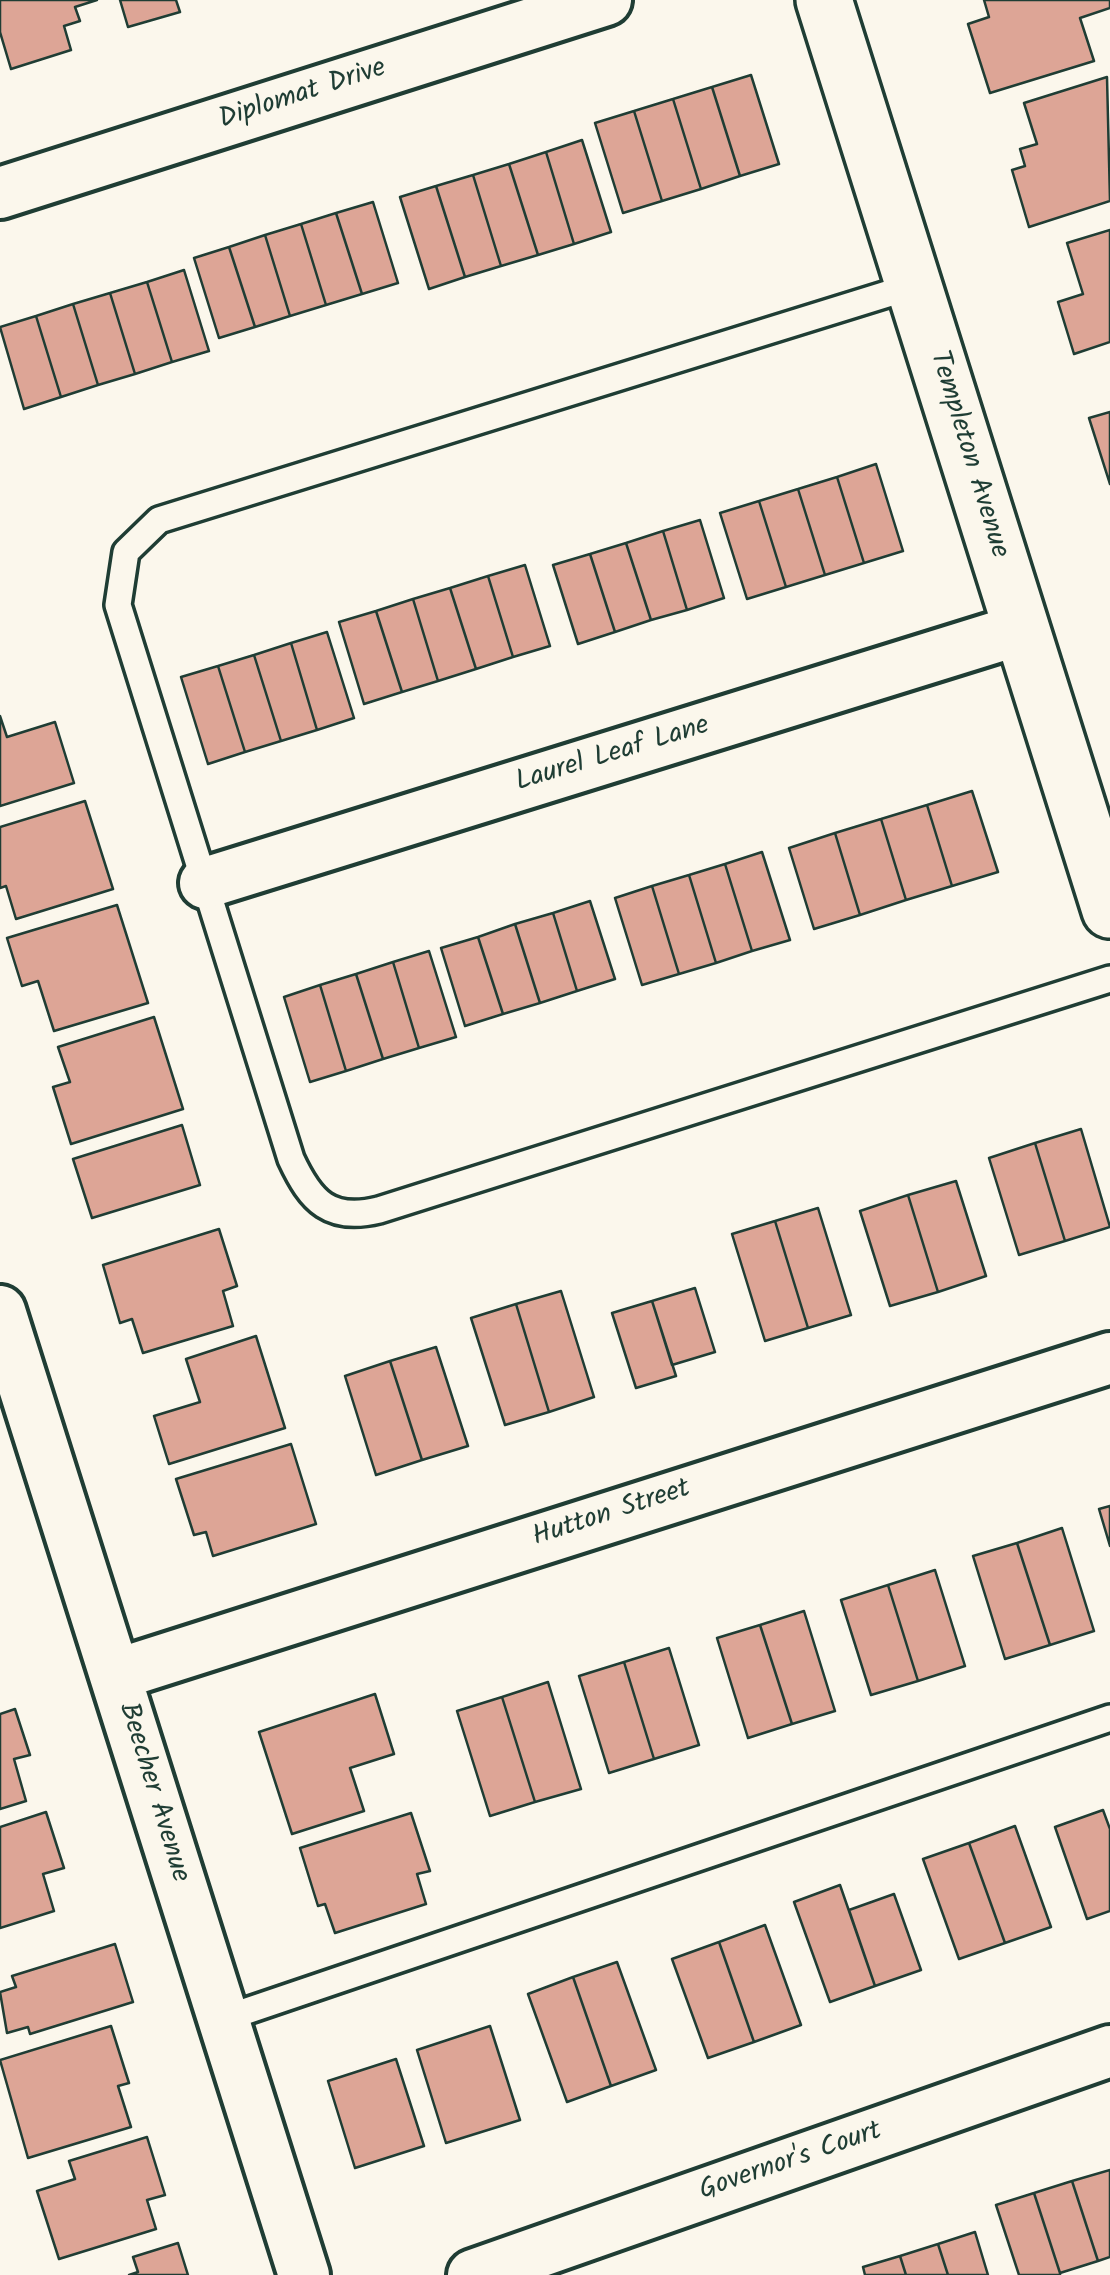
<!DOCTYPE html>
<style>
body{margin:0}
canvas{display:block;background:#fbf7ec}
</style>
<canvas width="1110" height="2275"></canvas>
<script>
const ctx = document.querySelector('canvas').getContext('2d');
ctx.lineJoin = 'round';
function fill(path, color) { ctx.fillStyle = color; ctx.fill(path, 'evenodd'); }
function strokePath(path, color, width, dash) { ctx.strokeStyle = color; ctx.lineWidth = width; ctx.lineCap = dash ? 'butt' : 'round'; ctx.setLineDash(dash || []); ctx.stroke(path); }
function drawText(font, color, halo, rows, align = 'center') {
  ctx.font = font + ' Kalam,sans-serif'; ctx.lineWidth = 8; ctx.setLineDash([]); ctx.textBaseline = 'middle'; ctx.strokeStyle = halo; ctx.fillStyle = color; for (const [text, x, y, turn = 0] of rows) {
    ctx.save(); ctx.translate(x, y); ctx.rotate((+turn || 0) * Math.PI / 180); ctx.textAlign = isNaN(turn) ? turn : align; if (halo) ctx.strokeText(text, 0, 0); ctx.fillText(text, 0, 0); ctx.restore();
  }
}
const building = new Path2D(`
 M0,0H97L75,7L80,21L64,26L71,50L11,69L0,32Z
 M120,0H176L180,12L128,27Z
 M984,0H1110V8L1080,18L1094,61L990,93L968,24L989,17Z
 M751,75L779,164L740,176L712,87Z
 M1107,77L1110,201L1029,227L1012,170L1025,166L1020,149L1037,144L1024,103Z
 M712,87L740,176L701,189L673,99Z
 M673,99L701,189L662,201L634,111Z
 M634,111L662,201L623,213L595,123Z
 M582,140L611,232L574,244L546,152Z
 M546,152L574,244L538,255L509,164Z
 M509,164L538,255L501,266L473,175Z
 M473,175L501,266L465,277L436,186Z
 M436,186L465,277L429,289L400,197Z
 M373,202L398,283L362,294L336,213Z
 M336,213L362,294L326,305L301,224Z
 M301,224L326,305L290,316L265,235Z
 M1110,230V342L1074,354L1058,302L1083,294L1067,243Z
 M265,235L290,316L255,327L229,247Z
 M229,247L255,327L219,338L194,258Z
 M184,270L209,351L172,362L147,282Z
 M147,282L172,362L135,374L110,293Z
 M110,293L135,374L98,385L73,304Z
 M73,304L98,385L61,397L36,316Z
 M36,316L61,397L24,409L0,327Z
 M1110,412V484L1089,418Z
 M876,464L903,551L864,563L837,477Z
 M837,477L864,563L825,575L798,489Z
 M798,489L825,575L786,587L759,501Z
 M759,501L786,587L747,599L720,513Z
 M700,520L724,598L687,610L663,531Z
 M663,531L687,610L651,620L626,543Z
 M626,543L651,620L615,632L590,554Z
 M590,554L615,632L578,644L553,565Z
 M525,565L550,646L513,657L488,576Z
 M488,576L513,657L476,669L450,588Z
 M450,588L476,669L438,681L413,599Z
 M413,599L438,681L402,692L376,611Z
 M376,611L402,692L364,704L339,622Z
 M327,632L354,718L317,730L291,643Z
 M291,643L317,730L281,741L254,655Z
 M254,655L281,741L245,752L218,666Z
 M218,666L245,752L208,764L181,677Z
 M0,716L7,737L55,722L74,783L0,806Z
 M972,791L998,872L952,886L927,805Z
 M85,801L113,889L16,919L6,886L0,888V827Z
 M927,805L952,886L906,900L881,819Z
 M881,819L906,900L860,915L835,833Z
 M835,833L860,915L814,929L789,848Z
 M762,852L790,940L752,951L725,864Z
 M725,864L752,951L716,963L689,875Z
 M689,875L716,963L679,974L652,886Z
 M652,886L679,974L642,985L615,898Z
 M590,901L615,979L577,991L553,913Z
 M117,905L148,1003L54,1031L38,981L22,986L7,938Z
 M553,913L577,991L540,1003L515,924Z
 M515,924L540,1003L503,1014L478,937Z
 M478,937L503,1014L465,1026L441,948Z
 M429,951L456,1037L419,1048L393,962Z
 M393,962L419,1048L383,1059L356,974Z
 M356,974L383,1059L346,1071L320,985Z
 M320,985L346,1071L310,1082L284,997Z
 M154,1017L183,1109L71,1144L53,1087L70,1082L58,1047Z
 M182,1125L200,1185L92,1218L73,1159Z
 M1081,1129L1110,1227L1065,1241L1035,1143Z
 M1035,1143L1065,1241L1019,1255L989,1158Z
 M956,1181L986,1276L938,1292L908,1195Z
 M908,1195L938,1292L890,1306L860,1211Z
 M818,1208L851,1315L808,1328L775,1221Z
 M775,1221L808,1328L765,1341L732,1234Z
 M219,1229L237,1286L223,1291L233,1326L143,1353L132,1319L120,1323L103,1265Z
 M695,1288L715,1352L672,1365L652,1301Z
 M561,1291L594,1397L549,1412L516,1304Z
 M652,1301L676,1376L636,1388L612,1313Z
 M516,1304L549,1412L505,1425L471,1318Z
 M256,1336L285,1428L169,1464L154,1416L200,1402L186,1359Z
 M436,1347L468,1446L422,1460L390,1361Z
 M390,1361L422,1460L376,1475L345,1376Z
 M291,1444L316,1524L213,1556L206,1532L194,1535L176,1479Z
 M1110,1506V1546L1099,1509Z
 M1062,1528L1094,1631L1050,1645L1017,1543Z
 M1017,1543L1050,1645L1005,1659L973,1556Z
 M935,1570L965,1666L918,1681L888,1585Z
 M888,1585L918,1681L871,1695L841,1600Z
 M804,1611L835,1711L792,1724L760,1625Z
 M760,1625L792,1724L748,1738L717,1638Z
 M669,1648L699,1745L654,1759L624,1662Z
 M624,1662L654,1759L609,1773L579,1676Z
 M548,1682L581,1789L535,1802L502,1697Z
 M375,1694L394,1754L350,1768L364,1811L292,1834L259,1732Z
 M502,1697L535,1802L490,1816L457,1711Z
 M15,1709L30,1755L14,1759L26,1801L0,1809V1714Z
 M1103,1810L1110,1829V1911L1087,1919L1055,1827Z
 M46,1812L64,1868L43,1874L54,1911L0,1928V1827Z
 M411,1813L430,1871L417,1874L426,1904L335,1933L325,1904L318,1906L300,1848Z
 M1015,1826L1051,1927L1005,1943L969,1843Z
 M969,1843L1005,1943L959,1959L923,1859Z
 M840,1885L875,1986L830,2002L794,1902Z
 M894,1894L921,1970L875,1986L849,1910Z
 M765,1925L801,2025L754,2042L719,1942Z
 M719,1942L754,2042L708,2058L672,1959Z
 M115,1944L133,2002L30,2034L28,2027L7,2033L0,1992L16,1987L12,1976Z
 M617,1962L656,2070L611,2086L573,1977Z
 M573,1977L611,2086L567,2102L528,1994Z
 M111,2026L129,2083L118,2086L131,2127L28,2158L0,2060Z
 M490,2026L520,2120L446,2143L417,2050Z
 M396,2059L424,2146L355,2168L328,2081Z
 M147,2137L165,2195L147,2200L156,2229L59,2259L37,2191L75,2179L69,2161Z
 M1110,2170V2257L1098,2261L1072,2181Z
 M1072,2181L1098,2261L1060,2273L1034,2193Z
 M1034,2193L1060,2273V2275H1019L996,2205Z
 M975,2232L988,2275H948L938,2244Z
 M178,2243L188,2275H129L138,2272L133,2257Z
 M938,2244L948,2275H906L900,2256Z
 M900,2256L906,2275H865L863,2267Z`);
fill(building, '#dda596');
strokePath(building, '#1f3d34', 2.5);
const service = new Path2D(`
 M913,286L159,520L126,552L118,605L291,1159C311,1202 330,1222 379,1210L1110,979
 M223,2019L1110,1718`);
const minor = new Path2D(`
 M0,193L606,0
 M205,883L1022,629
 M0,1311L304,2275
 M115,1675L1110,1358
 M473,2275L1110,2051`);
const tertiary = new Path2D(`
 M824,0L1110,910`);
strokePath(service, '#1f3d34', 32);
strokePath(minor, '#1f3d34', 58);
strokePath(tertiary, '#1f3d34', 62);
strokePath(service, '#fbf7ec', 25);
strokePath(minor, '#fbf7ec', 50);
strokePath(tertiary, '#fbf7ec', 55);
drawText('28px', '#1f3d34', '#fbf7ec', [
 ["Diplomat Drive",303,96,-18],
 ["Templeton Avenue",967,455,73],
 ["Laurel Leaf Lane",613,756,-17],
 ["Hutton Street",612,1515,-18],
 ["Beecher Avenue",152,1793,73],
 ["Governor's Court",791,2163,-19]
]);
</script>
